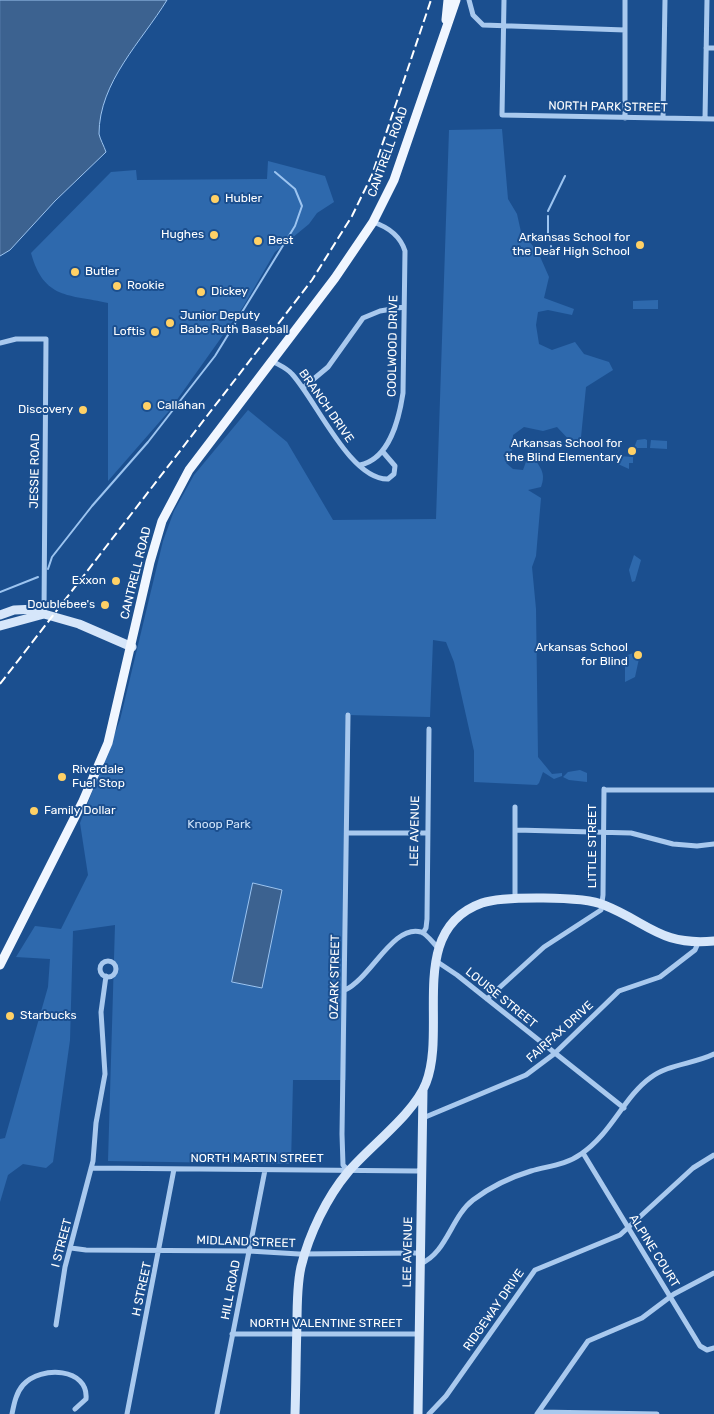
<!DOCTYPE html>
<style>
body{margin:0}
canvas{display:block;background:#1b4f8f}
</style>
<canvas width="714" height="1414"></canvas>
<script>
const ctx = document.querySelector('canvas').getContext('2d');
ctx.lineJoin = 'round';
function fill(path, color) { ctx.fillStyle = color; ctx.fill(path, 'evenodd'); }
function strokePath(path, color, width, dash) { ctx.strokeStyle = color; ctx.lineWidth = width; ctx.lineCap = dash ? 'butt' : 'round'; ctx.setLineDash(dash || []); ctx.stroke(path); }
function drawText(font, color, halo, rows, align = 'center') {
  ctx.font = font + ' Rubik,sans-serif'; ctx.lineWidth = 4; ctx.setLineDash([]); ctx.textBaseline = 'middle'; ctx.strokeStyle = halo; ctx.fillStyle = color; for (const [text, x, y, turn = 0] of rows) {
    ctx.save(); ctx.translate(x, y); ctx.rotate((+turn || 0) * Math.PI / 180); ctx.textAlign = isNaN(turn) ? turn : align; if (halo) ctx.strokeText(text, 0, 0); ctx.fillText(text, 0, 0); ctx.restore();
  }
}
fill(new Path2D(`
 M502,129L508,199L517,214L521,232L538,252L549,277L544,298L574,309L572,315L548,310L538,312L536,325L539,344L552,350L575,342L584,354L609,362L613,370L586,387L580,447L574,445L557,427L543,431L524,427L513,435L511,459L506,463L513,469L523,470L527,459L535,460C543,470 545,476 541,487L528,490L541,498L536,556L532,567L536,609L538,757L552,774L562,773V776L554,779L543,772L539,783L537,785L474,782V751L454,662L446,642L433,640L430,717L348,715L346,1080H293L291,1164L108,1161L115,925L73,931L70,1040L53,1162L46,1168L23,1164L8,1175L0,1202V1139L5,1138L48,987L50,959L16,957L35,926L61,929L88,875L80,823L120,720L163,541L174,511L194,475L248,410L287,442L333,520L436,519L449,130Z
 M268,161L325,176L334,202L317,213L309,224L275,252L243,307L169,411L108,481V303C69,294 44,300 31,253L111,172L136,170L137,180L267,179Z
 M658,300V309H633V301Z
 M645,439L647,440V448H634L637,440Z
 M651,440L667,441V449L650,448Z
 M618,456L633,457V463H629V469L618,464Z
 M634,555L641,560L635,581L632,582L629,570Z
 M636,652L640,654L635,677L625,682V656Z
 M580,770L587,773V782L569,780L563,777L568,772Z`), '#2e69ad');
const water = new Path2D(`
 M0,0H167C142,41 99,82 99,134C100,139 104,146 106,152L55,201L10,250L0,256Z
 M253,883L282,890L262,988L232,982Z`);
fill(water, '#3c6290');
strokePath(water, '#9cc4f0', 1);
strokePath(new Path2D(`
 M548,211L565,176
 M548,236V216
 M551,246L552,256
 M48,569L52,557L92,506L148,442L215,356L295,226L302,206L295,189L275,172
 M0,592L38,577`), '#9cc4f0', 2);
strokePath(new Path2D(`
 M469,0L473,15L483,25L625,30
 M504,0L502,115L714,119
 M706,48H714
 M625,118V0
 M663,118L665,0
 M705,119L707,0
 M0,343L16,339H46L44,613
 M272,361C279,365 287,368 292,374C316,400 350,480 388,479L394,474L395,466L383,452
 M303,388L328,367L363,318L380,311L404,307
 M360,465C390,459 399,419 403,393L405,251C400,235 388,227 373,222
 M348,715L342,1134L343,1165L349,1171
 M604,790H714
 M516,830L631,833L673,844L697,846L714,844
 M347,833H427
 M515,899V807
 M423,933L426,928L427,919L429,729
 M436,961L457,975L624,1108
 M100 969a8 8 0 1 1 16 0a8 8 0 1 1-16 0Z
 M345,990C371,978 393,924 421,932C427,934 433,943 438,948
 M487,999L544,947L601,910L603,895L604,789
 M423,1118L526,1075L554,1054L619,991L660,977L695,950L698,943
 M583,1153L700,1346L707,1350L714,1348
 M91,1168L417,1171L422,1169
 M71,1248L86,1250L249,1251L299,1254L421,1253
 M420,1264C447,1253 451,1217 473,1200C489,1188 511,1177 531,1171C548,1166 566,1165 581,1154C611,1134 624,1097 650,1078C668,1064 694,1064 714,1054
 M56,1325L65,1267L93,1161L96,1123L105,1074L101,1012L106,976
 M232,1334H419
 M539,1412L657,1414
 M12,1414C14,1404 16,1393 23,1385C41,1365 89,1368 86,1399L75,1409
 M127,1414L174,1169
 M217,1414L265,1170
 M429,1414L446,1396L535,1270L620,1235L693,1168L714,1155
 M537,1414L588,1341L642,1318L674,1294L714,1273`), '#a9c9ee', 5);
strokePath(new Path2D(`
 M0,615L14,610L37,609L44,614L79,624L132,647
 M0,626L44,614
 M295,1414C296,1384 296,1354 297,1324C297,1305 297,1285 301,1267C309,1234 327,1197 348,1172C370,1146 414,1114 426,1083C448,1027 406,930 482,903C503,896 584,896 604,905C649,923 660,946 714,941
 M418,1414L423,1090`), '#d6e6fa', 9);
strokePath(new Path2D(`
 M446,20L448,0
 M0,965L83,801L108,743L150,562L162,521L189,470L335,278L373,222L394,180L456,0`), '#f0f6ff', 9);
strokePath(new Path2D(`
 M0,684L312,280L352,216L372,175L431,0`), '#fff', 2, [9, 4]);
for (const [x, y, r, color] of [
 [215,199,5,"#ffd166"],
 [214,235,5,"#ffd166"],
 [258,241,5,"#ffd166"],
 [640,245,5,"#ffd166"],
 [75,272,5,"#ffd166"],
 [117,286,5,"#ffd166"],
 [201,292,5,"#ffd166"],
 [170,323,5,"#ffd166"],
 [155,332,5,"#ffd166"],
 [147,406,5,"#ffd166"],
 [83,410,5,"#ffd166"],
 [632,451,5,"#ffd166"],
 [116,581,5,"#ffd166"],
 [105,605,5,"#ffd166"],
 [638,655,5,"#ffd166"],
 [62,777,5,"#ffd166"],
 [34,811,5,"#ffd166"],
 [10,1016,5,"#ffd166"]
]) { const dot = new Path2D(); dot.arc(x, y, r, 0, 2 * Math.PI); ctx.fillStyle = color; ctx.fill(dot); strokePath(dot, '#1b4f8f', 2); }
drawText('12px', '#fff', '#1b4f8f', [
 ["NORTH PARK STREET",608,107,1],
 ["CANTRELL ROAD",388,152,-70],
 ["COOLWOOD DRIVE",393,346,-89],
 ["BRANCH DRIVE",326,406,55],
 ["JESSIE ROAD",35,471,-89],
 ["CANTRELL ROAD",136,573,-76],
 ["LEE AVENUE",415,831,-89],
 ["LITTLE STREET",593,846,-90],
 ["OZARK STREET",335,977,-89],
 ["LOUISE STREET",501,998,39],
 ["FAIRFAX DRIVE",560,1032,-42],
 ["NORTH MARTIN STREET",257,1159],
 ["MIDLAND STREET",246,1242,2],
 ["I STREET",62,1243,-75],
 ["ALPINE COURT",654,1251,58],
 ["LEE AVENUE",408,1252,-89],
 ["H STREET",142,1289,-78],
 ["HILL ROAD",231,1290,-79],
 ["RIDGEWAY DRIVE",494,1310,-55],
 ["NORTH VALENTINE STREET",326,1324]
]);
drawText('12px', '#fff', '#1b4f8f', [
 ["Hubler",225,199],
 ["Hughes",204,235,"right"],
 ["Arkansas School for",630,238,"right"],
 ["the Deaf High School",630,252,"right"],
 ["Best",268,241],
 ["Butler",85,272],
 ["Rookie",127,286],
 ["Dickey",211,292],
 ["Junior Deputy",180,316],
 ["Babe Ruth Baseball",180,330],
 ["Loftis",145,332,"right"],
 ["Callahan",157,406],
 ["Discovery",73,410,"right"],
 ["Arkansas School for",622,444,"right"],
 ["the Blind Elementary",622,458,"right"],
 ["Exxon",106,581,"right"],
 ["Doublebee's",95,605,"right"],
 ["Arkansas School",628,648,"right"],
 ["for Blind",628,662,"right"],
 ["Riverdale",72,770],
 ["Fuel Stop",72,784],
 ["Family Dollar",44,811],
 ["Starbucks",20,1016]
], 'left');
drawText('12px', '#cfe3fa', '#1b4f8f', [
 ["Knoop Park",219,825]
]);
</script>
